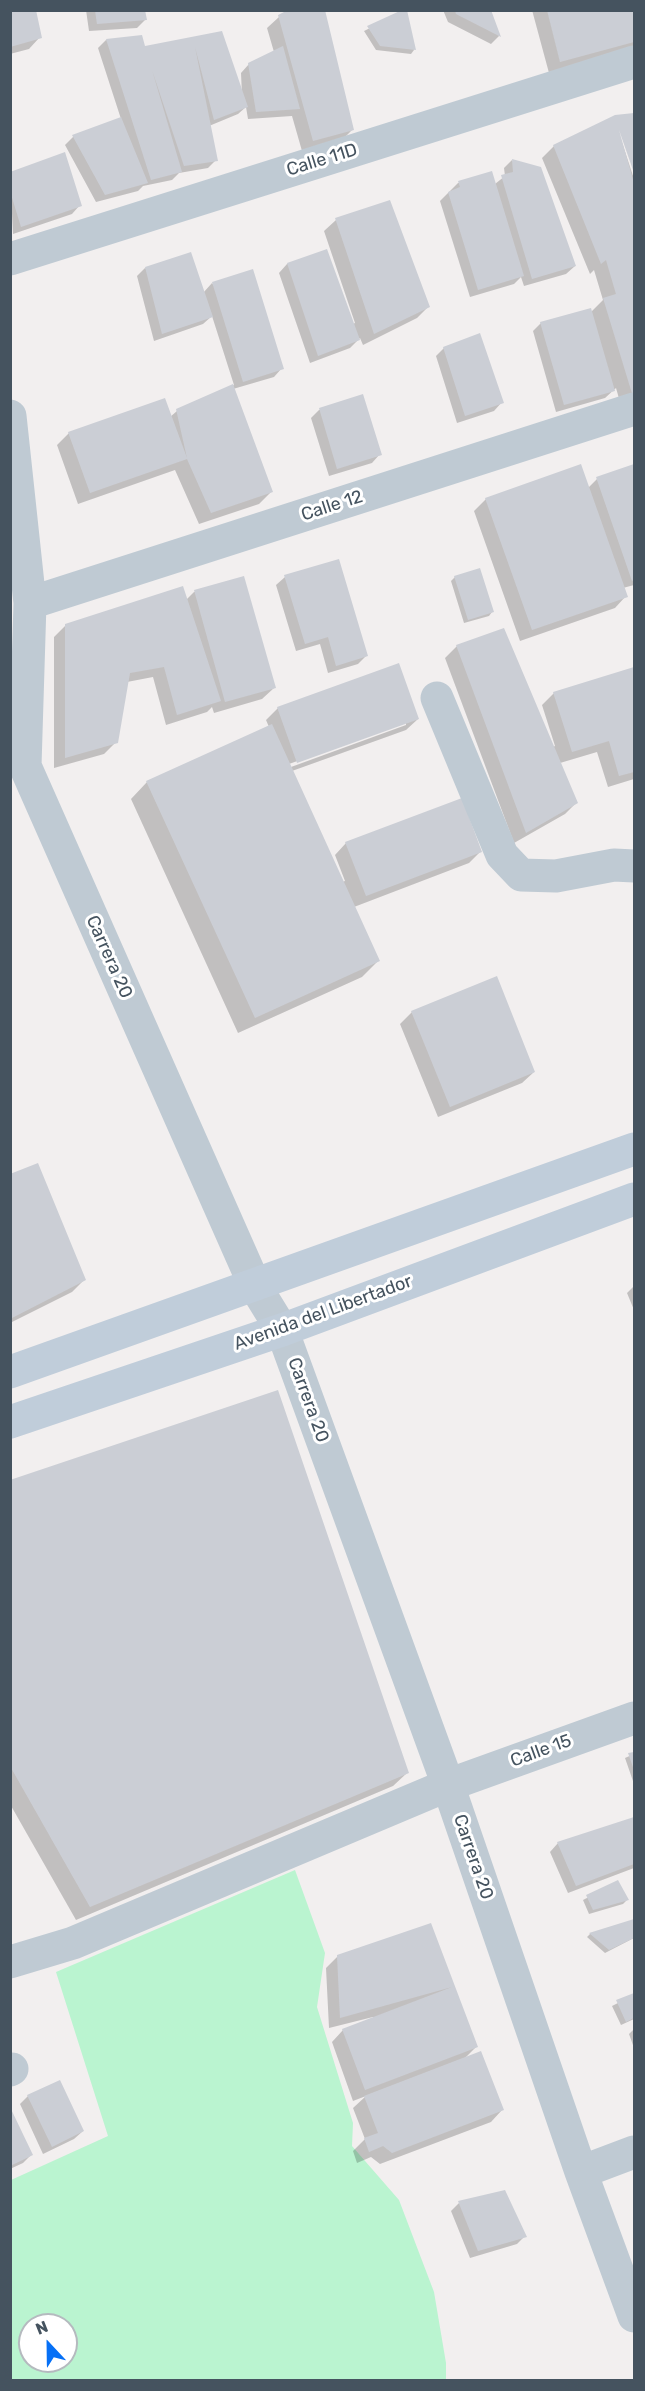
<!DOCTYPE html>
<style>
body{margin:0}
#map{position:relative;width:645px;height:2391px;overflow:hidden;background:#f2efef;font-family:Rubik,sans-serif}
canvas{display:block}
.frame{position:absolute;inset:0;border:12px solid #45535f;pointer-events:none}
.north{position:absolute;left:18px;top:2313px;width:60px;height:60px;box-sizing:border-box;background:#fff;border:2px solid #b5babf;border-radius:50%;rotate:338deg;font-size:16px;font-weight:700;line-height:24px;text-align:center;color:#45535f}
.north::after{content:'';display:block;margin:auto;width:21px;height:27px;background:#0670f6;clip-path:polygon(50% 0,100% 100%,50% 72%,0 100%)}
</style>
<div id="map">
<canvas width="645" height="2391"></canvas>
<div class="frame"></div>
<div class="north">N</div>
</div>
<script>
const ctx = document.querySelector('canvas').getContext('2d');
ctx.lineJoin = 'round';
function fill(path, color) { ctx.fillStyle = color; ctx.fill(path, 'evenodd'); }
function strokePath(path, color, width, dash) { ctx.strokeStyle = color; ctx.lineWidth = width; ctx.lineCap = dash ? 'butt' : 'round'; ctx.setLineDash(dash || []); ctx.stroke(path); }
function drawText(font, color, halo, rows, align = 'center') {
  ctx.font = font + ' Rubik,sans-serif'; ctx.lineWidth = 6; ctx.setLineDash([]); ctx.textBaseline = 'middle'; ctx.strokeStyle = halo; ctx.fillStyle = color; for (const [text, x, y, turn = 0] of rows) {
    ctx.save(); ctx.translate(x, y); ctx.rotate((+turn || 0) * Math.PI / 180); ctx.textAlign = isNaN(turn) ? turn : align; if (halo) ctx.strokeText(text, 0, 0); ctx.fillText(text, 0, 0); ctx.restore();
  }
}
fill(new Path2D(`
 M295,1870L325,1953L317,2007L353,2123L352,2146L399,2200L434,2292L446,2363V2380H11V2180L108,2136L56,1972ZM30,2325H66V2361H30Z`), '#baf4d0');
fill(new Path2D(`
 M10,10L40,37L29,49L10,54Z
 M86,10H143L145,20L137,28L89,31Z
 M443,10H489L499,36L491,44L448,22Z
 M532,10H634V49L549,73Z
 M405,11L414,50L411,54L376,50L364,31Z
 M279,17L353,129L341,141L302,151L292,116L248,119L246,107L238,114L209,126L216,160L208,168L179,173L172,180L143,186L138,191L96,202L65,145L73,137L121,119L98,48L106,40L144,48L221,33L242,95L241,73L249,64L274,52L267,28Z
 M634,114V169L618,121H615L634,179V405L622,409L616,388L605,398L556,412L533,331L541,323L591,312L603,300L594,270L590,274L542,158L554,146L615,117Z
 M512,160L575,266L566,274L524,286L521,277L514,284L470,297L440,201L458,183L491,173L495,184L505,176L504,168Z
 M10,173L80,205L72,214L13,234Z
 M336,220L429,306L417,318L363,345L360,338L350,348L310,363L279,273L287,264L326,251L353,324L355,323L324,231Z
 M145,268L203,293L212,283L282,368L274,377L233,389L271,492L259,504L199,524L175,470L78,504L57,445L69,433L170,417L177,411L234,385L212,316L203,324L154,341L137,276Z
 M444,348L502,402L494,411L457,423L436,356Z
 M362,396L380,454L372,463L329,476L311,418L319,410Z
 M634,466V585L623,588L626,596L615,608L520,641L474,511L486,499L588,488L597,479Z
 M285,577L366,656L358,664L328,673L320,644L296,651L276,585Z
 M455,577L492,612L489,616L464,623L451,581Z
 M243,578L274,688L262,699L214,713L212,707L207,712L166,725L153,677L127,682L116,742L104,754L54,768V637L66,625L186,600L194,592Z
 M457,646L553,747L555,746L542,705L554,693L634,668V779L608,787L597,752L560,763L576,803L565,814L514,843L445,658Z
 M278,708L418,719L406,730L292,771L342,882L345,881L335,855L346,843L481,851L469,863L354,907L378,961L362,977L238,1033L131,799L147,782L269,727L266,720ZM406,722V725L291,767L289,764Z
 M412,1012L534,1072L522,1083L438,1117L400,1024Z
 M10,1176L84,1280L72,1292L10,1323Z
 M634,1286V1310L627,1293Z
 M10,1481L407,1773L393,1786L76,1920L10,1804Z
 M634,1754V1784L625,1758Z
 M634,1818V1868L568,1893L550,1852L558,1843Z
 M618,1882L627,1900L623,1904L589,1914L583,1900Z
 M634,1920V1938L605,1953L587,1937L590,1934Z
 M430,1925L477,2046L464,2059L502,2110L491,2122L380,2164L371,2157L357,2163L353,2151L365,2139L353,2108L366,2096L353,2101L332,2042L343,2030L374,2019L373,2017L329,2028L326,1968L338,1956Z
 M634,1995V2019L621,2025L612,2006Z
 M634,2029V2048L629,2034Z
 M28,2096L83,2131L74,2139L43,2154L20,2104Z
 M10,2110L31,2155L23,2163L10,2169Z
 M459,2203L525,2236L517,2244L470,2258L451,2211Z`), '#0003');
fill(new Path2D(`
 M10,10H36L42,38L10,47Z
 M95,10H145L147,20L97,24Z
 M288,10H325L354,130L313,141L278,15Z
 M402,10H407L416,50L380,46L367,26Z
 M455,10H491L501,37L456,14Z
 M547,10H634V42L560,62Z
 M222,31L248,107L214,120L195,47L218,161L184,166L152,70L182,172L151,180L106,39L142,35L145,46Z
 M283,46L300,109L256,112L248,63Z
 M634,113V173L619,130L634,183V400L603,298L616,294L606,260L601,264L553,145L615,115Z
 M121,117L148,183L105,195L72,135Z
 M65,152L82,206L21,227L10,191V172Z
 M512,159L541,167L576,266L532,279L501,175L513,172Z
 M492,171L524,276L478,290L448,192L460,187L458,181Z
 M390,200L430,307L374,334L335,218Z
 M327,249L360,340L318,356L287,263Z
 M191,252L213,317L162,334L145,267Z
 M253,269L284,369L243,382L212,282Z
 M591,308L615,391L564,405L540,322Z
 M480,333L504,403L465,416L443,347Z
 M233,384L273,492L211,513L187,459L90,493L68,432L165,398L187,458L176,409Z
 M363,394L382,455L337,469L319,408Z
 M581,464L628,597L532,630L485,498Z
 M634,464V580L632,581L596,477Z
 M339,559L368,656L336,666L328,637L305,644L284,575Z
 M480,568L494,612L468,620L454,576Z
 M244,576L276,688L225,702L194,590Z
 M183,586L221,701L177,715L164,667L130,673L118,743L65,758V624Z
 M504,628L578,803L526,833L456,645Z
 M399,663L419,719L297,763L277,707Z
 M634,667V772L619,776L609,741L572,752L553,692Z
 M272,724L380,961L255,1018L146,781Z
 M462,798L482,852L366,896L345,842Z
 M497,976L535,1072L450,1107L411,1011Z
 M38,1163L86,1280L10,1319V1174Z
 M278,1390L409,1773L90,1907L10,1766V1480Z
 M634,1752V1770L628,1753Z
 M634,1817V1864L576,1886L557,1842Z
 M618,1880L629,1900L593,1910L586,1895Z
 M634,1919V1938L609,1950L589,1933Z
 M431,1923L478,2047L365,2090L342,2029L452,1987L340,2018L337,1955Z
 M634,1993V2018L626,2022L616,2000Z
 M481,2051L504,2110L392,2153L383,2146L369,2152L364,2138L378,2133L364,2096Z
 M60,2080L84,2131L52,2147L27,2095Z
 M10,2107L33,2155L10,2166Z
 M505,2190L527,2237L478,2251L458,2201Z`), '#cbced5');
strokePath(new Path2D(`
 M10,259L634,62
 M10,416L30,603L25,766L255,1286L282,1330L448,1785L581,2172L634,2316
 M30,603L634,409
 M437,698L502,855L521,875L556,876L614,865L634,866
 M10,1962L73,1943L448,1785L634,1718
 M10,2070L12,2069
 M581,2172L634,2152`), '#bfcad3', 33);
strokePath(new Path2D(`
 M10,1372L634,1149
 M10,1422L282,1330L634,1199`), '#c0cdda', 33);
drawText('18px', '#45535f', '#fff', [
 ["Calle 11D",322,160,-17],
 ["Calle 12",332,506,-18],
 ["Carrera 20",109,957,66],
 ["Avenida del Libertador",323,1313,-20],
 ["Carrera 20",308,1400,70],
 ["Calle 15",541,1751,-20],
 ["Carrera 20",473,1857,71]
]);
</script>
